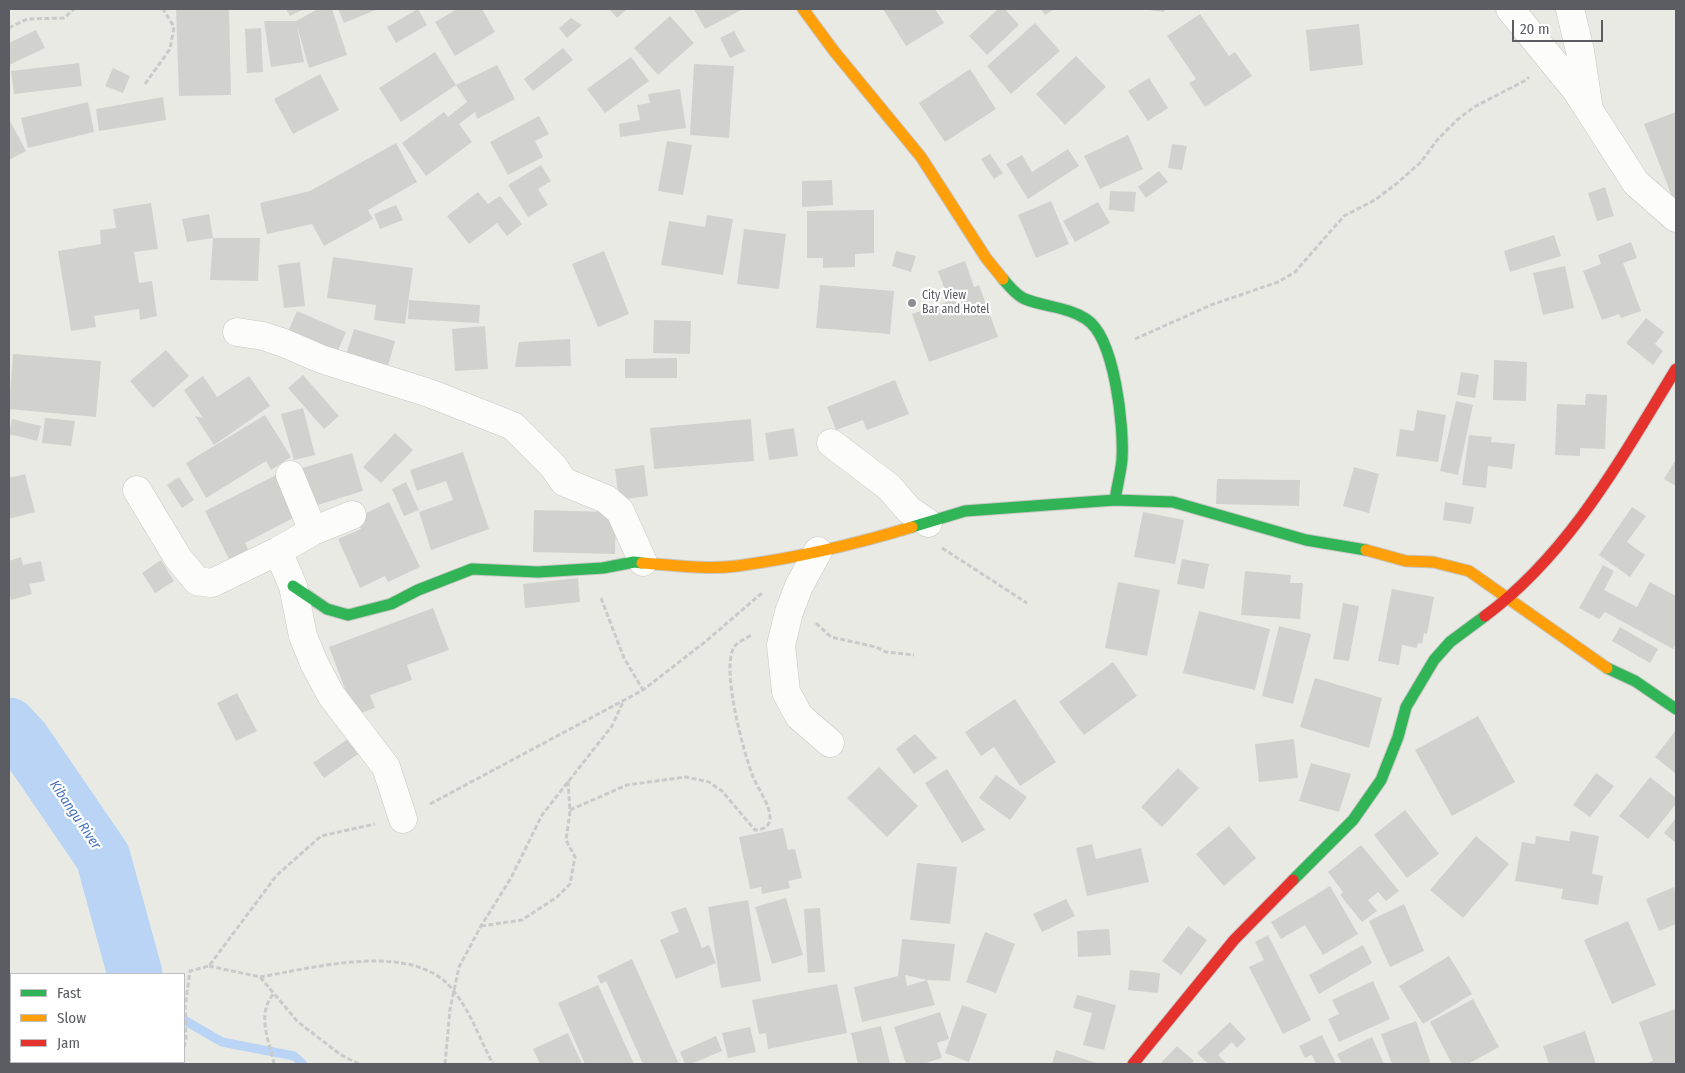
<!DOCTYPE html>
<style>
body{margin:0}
#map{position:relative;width:1685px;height:1073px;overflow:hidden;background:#eaeae5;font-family:"Fira Sans Condensed",sans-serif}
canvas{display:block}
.frame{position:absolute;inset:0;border:10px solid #5b5d62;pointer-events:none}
.legend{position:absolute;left:10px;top:973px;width:175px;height:90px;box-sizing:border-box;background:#fff;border:1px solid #bdbec0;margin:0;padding:6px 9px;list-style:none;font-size:15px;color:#5b5d62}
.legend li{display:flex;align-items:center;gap:10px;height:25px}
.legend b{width:25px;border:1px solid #bdbec0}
.scale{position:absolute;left:1512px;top:20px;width:91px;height:22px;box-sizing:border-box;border:2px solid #5b5d62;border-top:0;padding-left:6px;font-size:15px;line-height:18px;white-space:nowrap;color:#5b5d62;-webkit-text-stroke:4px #fff;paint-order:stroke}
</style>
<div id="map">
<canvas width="1685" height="1073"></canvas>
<div class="frame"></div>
<ul class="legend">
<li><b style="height:6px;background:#30b455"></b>Fast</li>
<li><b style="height:6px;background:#ff9f0a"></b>Slow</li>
<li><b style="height:6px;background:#e5322d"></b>Jam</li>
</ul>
<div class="scale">20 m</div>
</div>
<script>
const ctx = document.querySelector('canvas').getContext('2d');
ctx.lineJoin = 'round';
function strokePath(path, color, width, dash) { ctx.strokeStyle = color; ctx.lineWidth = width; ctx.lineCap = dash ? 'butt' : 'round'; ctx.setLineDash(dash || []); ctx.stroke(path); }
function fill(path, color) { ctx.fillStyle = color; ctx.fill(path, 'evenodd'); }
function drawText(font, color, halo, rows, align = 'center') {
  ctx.font = font + ' "Fira Sans Condensed",sans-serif'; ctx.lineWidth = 4.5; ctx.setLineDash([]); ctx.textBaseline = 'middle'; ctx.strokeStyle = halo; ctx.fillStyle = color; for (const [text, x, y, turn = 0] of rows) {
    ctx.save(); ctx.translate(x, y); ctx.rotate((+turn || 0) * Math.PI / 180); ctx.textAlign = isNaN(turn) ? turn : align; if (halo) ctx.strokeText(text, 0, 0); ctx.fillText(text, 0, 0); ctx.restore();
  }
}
strokePath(new Path2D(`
 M184,1020L222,1042L294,1056L303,1064`), '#b9d4f4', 9);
strokePath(new Path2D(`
 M9,725L23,740L103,857L135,974
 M122,1064L123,1062`), '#b9d4f4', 55);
fill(new Path2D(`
 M176,9H229L231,95L179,96Z
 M286,9H304L290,16Z
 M318,9H332L347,55L309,68L297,26L304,62L271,67L264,21H296Z
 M338,9H378L344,23Z
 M418,9L427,25L396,43L387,27Z
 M457,9H482L495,32L455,56L435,22Z
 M609,9H627L617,18Z
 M694,9H743L705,29Z
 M883,9H935L944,23L906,46Z
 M998,9H1005L1019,25L987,55L969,36Z
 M1041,9H1054L1045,15Z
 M1141,9H1165L1164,12Z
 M1200,14L1229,56L1235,52L1252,76L1205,107L1189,83L1196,79L1167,36Z
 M670,16L694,43L658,75L634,48Z
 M571,18L582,25L567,38L559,28Z
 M1035,23L1060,51L1011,94L987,66Z
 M1359,24L1363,65L1310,71L1306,30Z
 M261,28L263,72L247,73L245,29Z
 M36,30L45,48L9,65V43Z
 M734,31L745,51L730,58L720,38Z
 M563,48L573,60L533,91L524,79Z
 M435,52L456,85L401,122L379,88Z
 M1076,56L1106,87L1065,125L1036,94Z
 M631,57L649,81L605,113L587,89Z
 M79,63L82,86L14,94L11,71Z
 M694,64L734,66L729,138L690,135Z
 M497,65L515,99L477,119L475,112L459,124L472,142L426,176L402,143L444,112L448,117L467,102L456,85Z
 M113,68L130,76L123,93L105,86Z
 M970,69L996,109L945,142L919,103Z
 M320,74L339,110L293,134L274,99Z
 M1149,78L1168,108L1148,121L1128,91Z
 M680,89L686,128L620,137L619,124L640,120L637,105L650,103L648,94Z
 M163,97L166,120L99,131L96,109Z
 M88,102L94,132L28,148L21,118Z
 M1676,112V207L1644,124Z
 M539,116L549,134L535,141L543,157L508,175L490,142Z
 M9,119L26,151L9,160Z
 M1128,135L1143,169L1100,189L1084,156Z
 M667,141L692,145L683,195L658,191Z
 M396,143L417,182L368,210L373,219L324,246L312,224L267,234L260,203L310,191Z
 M1172,144L1187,146L1182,170L1168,168Z
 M1068,149L1079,166L1028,199L1006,164L1022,155L1032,172Z
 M990,154L1003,173L994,179L981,159Z
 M541,165L551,181L538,189L548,205L528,217L508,185Z
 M1159,171L1168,182L1146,198L1138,187Z
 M832,180L833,205L802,207V181Z
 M1605,187L1614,216L1597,221L1588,193Z
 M1110,191L1136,192L1134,212L1109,210Z
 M478,192L488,204L500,196L522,224L507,236L497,223L469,244L447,216Z
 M1051,201L1069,244L1036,258L1018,215Z
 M1098,202L1110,223L1075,242L1063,221Z
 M151,203L158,249L134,252L139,283L152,281L157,316L140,320L139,309L94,316L96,327L71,331L58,251L101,244L100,230L116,228L113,209Z
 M396,205L403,220L380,229L374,214Z
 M874,210V253L855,254V267L823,268V258H807V211Z
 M209,214L213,238L187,242L182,219Z
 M707,215L733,219L723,275L661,265L669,221L705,227Z
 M744,229L786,234L779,289L737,284Z
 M1554,235L1561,256L1510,272L1504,251Z
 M213,238H260L258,281L210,280Z
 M1631,242L1637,258L1623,263L1641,311L1621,318L1619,314L1602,320L1583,271L1601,264L1598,255Z
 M604,251L629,314L598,327L572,264Z
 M896,251L916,256L911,272L892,266Z
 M333,257L413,268L405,324L374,320L376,305L327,298Z
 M965,261L974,287L979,285L998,337L929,362L912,314L949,301L938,271Z
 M300,262L305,306L284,308L278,265Z
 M1565,266L1574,308L1543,315L1533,273Z
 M820,285L894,291L890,334L816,328Z
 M409,300L480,305L479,323L408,319Z
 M297,311L346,332L336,355L287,334Z
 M1646,318L1664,332L1655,344L1663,351L1653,365L1626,343Z
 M654,320L691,321L690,354L653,353Z
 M485,326L488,369L455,371L452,329Z
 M354,329L395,341L388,366L346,355Z
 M570,339L571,366L515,367L519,342Z
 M166,350L189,376L153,408L130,381Z
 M13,354L101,361L96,417L9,409Z
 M677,358V378H625V359Z
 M1494,360L1527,362L1526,401L1493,400Z
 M1461,372L1479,375L1475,398L1457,395Z
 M303,375L339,416L324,429L288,388Z
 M203,376L217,397L249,376L270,406L214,445L195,416L203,418L184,390Z
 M895,380L909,414L867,430L863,420L836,430L827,407Z
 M1586,394L1607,395L1605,449L1580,448V456L1555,455L1557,404L1585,405Z
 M1456,401L1473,405L1458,475L1440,471Z
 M303,408L315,455L294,460L281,414Z
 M1417,410L1446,415L1438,462L1396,456L1400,429L1414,431Z
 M265,415L291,457L271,470L266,461L206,498L186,463Z
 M45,418L75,421L71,446L42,443Z
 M12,419L41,426L37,441L9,434Z
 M751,419L754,461L654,469L650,428Z
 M794,428L798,456L769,460L765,433Z
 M395,433L413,450L381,483L363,467Z
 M1469,435L1492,437L1491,442L1515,444L1512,469L1488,466L1486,488L1462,485Z
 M463,452L489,529L431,550L419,512L453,500L446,481L417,491L410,470Z
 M352,453L363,491L311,507L299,469Z
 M1676,459V486L1664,479Z
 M644,465L648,496L619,500L615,469Z
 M1354,467L1379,474L1369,513L1343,506Z
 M25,474L35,512L9,519V478Z
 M276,475L297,516L245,543L249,552L230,561L205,511Z
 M179,477L194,500L182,508L167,485Z
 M1217,479L1300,480L1299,506L1216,504Z
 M406,482L419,510L404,516L392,489Z
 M389,502L420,567L388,582L385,576L360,588L338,539L361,529L356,518Z
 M1445,502L1474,507L1471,524L1443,520Z
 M1632,507L1646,516L1627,542L1645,555L1630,577L1599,555Z
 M534,510L616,512L615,554L533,552Z
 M1143,512L1184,520L1175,564L1134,557Z
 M21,557L23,565L41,561L45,581L29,584L32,594L11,600L9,592V561Z
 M1182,559L1209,564L1204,589L1177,584Z
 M161,560L174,581L155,593L142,573Z
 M1603,565L1614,571L1604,590L1637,607L1650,582L1676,596V643L1673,649L1605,612L1599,619L1579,608Z
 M1245,571L1291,575L1290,583H1303L1300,619L1241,615Z
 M578,578L580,602L525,608L523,584Z
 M1118,582L1160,590L1147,656L1105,648Z
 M1392,589L1434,597L1427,634L1424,633L1422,644L1418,643L1417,648L1402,645L1399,665L1378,661Z
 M1343,603L1359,606L1349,661L1333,659Z
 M433,608L449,650L407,665L412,680L370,695L375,708L355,715L329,647Z
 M1199,611L1270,629L1255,690L1183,673Z
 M1279,626L1311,634L1293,704L1262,696Z
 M1620,627L1658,649L1650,663L1612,641Z
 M1113,662L1137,696L1084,735L1059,702Z
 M1315,678L1382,698L1369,748L1300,727Z
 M237,693L257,731L236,741L217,703Z
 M1015,699L1056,762L1020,786L994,747L981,756L965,732Z
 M1478,716L1515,782L1452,816L1415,750Z
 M1676,730V774L1655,757Z
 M355,734L365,749L324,778L313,763Z
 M915,734L937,758L914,774L896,749Z
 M1294,739L1298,778L1259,782L1255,744Z
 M1311,763L1351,774L1339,812L1299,801Z
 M879,767L918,806L887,837L847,798Z
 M1178,768L1199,788L1162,827L1141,807Z
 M947,769L985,830L962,843L925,783Z
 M1596,773L1614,786L1590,817L1573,805Z
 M996,775L1027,797L1010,820L979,798Z
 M1650,777L1676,798V804L1648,839L1619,816Z
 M1405,810L1439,854L1407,878L1374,835Z
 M1676,818V843L1664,833Z
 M1229,826L1256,858L1224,886L1196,854Z
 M783,828L788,850L795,849L802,878L788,881L790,888L762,894L761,887L750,889L739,837Z
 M1571,831L1599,836L1592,874L1603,876L1598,905L1561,899L1563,889L1515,881L1522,842L1535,844L1536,836L1569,841Z
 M1476,836L1509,864L1463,918L1430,890Z
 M1092,844L1096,859L1141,848L1149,882L1087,896L1076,848Z
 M1361,845L1399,891L1386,901L1378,892L1368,900L1377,911L1362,922L1340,895L1343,892L1328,872Z
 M917,863L957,867L950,924L910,920Z
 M1330,886L1358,934L1323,955L1305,925L1281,939L1271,922Z
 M1674,887L1676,893V924L1659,931L1646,899Z
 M786,898L803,955L772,964L755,907Z
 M1066,899L1075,916L1042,932L1033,914Z
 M748,900L761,981L721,988L708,907Z
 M1404,904L1424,951L1390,967L1369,921Z
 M686,907L702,948L709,945L716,963L676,979L660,940L679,932L671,912Z
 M820,908L825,972L808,973L804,909Z
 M1628,921L1656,985L1612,1004L1584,940Z
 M1188,926L1207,940L1181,975L1162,961Z
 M1109,929L1111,955L1078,957L1077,931Z
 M985,932L1015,944L996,993L966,982Z
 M1268,935L1311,1020L1283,1034L1249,967L1264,960L1255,942Z
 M902,939L955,944L950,981L927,980L935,1005L862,1022L854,987L898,976ZM905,975L927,980L907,986Z
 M1363,945L1372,963L1319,994L1309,975Z
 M1449,956L1472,994L1423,1024L1399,986Z
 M632,959L679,1064H643L606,981L601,984L597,976Z
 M1130,970L1160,973L1158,993L1128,990Z
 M1373,981L1390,1019L1339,1042L1328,1019L1339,1014L1332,1000Z
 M837,984L847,1033L768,1049L766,1033L759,1034L752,1000Z
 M598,985L634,1064H585L558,1003Z
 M1077,995L1116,1005L1104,1050L1083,1045L1092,1013L1073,1008Z
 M1473,999L1499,1047L1468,1064H1452L1430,1022Z
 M962,1005L987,1014L969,1062L945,1053Z
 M1676,1009V1064H1643L1653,1061L1639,1022Z
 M940,1012L949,1039L937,1043L942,1058L923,1064H906L894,1027Z
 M1416,1021L1431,1064H1392L1381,1034Z
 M1230,1022L1246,1039L1237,1048L1232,1042L1218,1055L1227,1064H1208L1197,1053Z
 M881,1026L890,1064H858L851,1033Z
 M750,1027L756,1052L728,1058L722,1033Z
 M1585,1031L1596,1064H1549L1543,1046Z
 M568,1033L582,1064H540L533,1049Z
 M1322,1035L1336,1064H1316L1312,1055L1305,1058L1299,1046Z
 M716,1036L722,1051L691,1064H685L680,1052Z
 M1372,1037L1384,1064H1342L1337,1054Z
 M1177,1046L1194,1061L1190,1064H1160Z
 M1056,1050L1100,1064H1052Z`), '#d1d1ce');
const street = new Path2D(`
 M1510,9L1576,90L1587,107
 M1570,9L1580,51L1589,110L1636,183L1676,218
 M237,332L263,336L284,343L321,359L429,393L513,426L553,466L564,482L606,499L620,511L643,562
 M831,443L889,487L909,510L928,523
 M290,475L313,531
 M137,490L178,558L197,581L212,583L278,551L313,531L352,515
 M278,551L293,586L303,636L314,663L331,695L386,767L403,819
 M818,551L799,586L789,612L781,645L786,692L799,716L830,743`);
const fast = new Path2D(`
 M1003,279C1008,285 1017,296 1025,299C1045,307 1068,307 1086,319C1115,337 1124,427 1122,459C1121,472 1117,486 1115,500
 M912,527L965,511L1115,500L1173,502L1306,540L1366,550
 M293,586L327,609L348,615L391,604L418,590L472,569L538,572L603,568L634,562L642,563
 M1607,668L1635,681L1676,709
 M1293,880L1353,820L1381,780L1398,737L1406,707L1434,660L1450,642L1485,616`);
const slow = new Path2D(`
 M803,9L834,51L921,157L986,258L1003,279
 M1366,550L1406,561L1433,562L1469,571L1607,668
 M642,563C673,565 707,570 737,566C796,558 856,544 912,527`);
const jam = new Path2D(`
 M1485,616C1570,553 1622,457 1676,369
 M1133,1064L1234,940L1293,880`);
strokePath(street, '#c7c7c5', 29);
strokePath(fast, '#c7c7c6', 13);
strokePath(slow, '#c7c7c6', 13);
strokePath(jam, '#c7c7c6', 13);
strokePath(new Path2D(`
 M9,28L27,19L64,18L74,9
 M145,84L170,49L174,27L163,9
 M1135,339L1211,305L1278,282L1295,272L1344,216L1375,200L1396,184L1421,162L1438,139L1457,120L1474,107L1526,80L1529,77
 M942,548L1027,603
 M601,598L624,658L643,690
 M816,623L831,637L876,647L886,652L914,655
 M430,804L643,690L705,642L762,593
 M570,810L627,785L686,777L709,782L722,791L755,830C763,830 771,826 770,817C769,802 757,788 752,774C743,750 721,669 734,647C737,642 747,638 753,634
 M481,926L522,920L557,897L570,884L575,857L566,840L570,812L568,780
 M209,966L260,977L298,1022L341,1055L359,1064
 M260,977C313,968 414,940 453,990C471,1012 480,1040 493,1064
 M184,1047L186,1039L185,1008L190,971L209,966L276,876L321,836L375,824
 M179,1064L180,1062
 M274,1064C269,1039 256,1015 274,993
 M445,1064L450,1009L459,967L481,926L511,878L542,815L612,726L623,702`), '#c8cbca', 3, [5, 2.5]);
strokePath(street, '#fcfcfb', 28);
strokePath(fast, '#30b455', 11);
strokePath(slow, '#ff9f0a', 11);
strokePath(jam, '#e5322d', 11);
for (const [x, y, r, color] of [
 [912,303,5,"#8d8e90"]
]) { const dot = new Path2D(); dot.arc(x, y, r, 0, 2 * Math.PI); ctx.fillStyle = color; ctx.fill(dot); strokePath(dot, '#fff', 2); }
drawText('12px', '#5b5d62', '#fff', [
 ["City View",922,296],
 ["Bar and Hotel",922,310]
], 'left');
drawText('italic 14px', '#4873bd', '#fff', [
 ["Kibangu River",75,815,56]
]);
</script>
